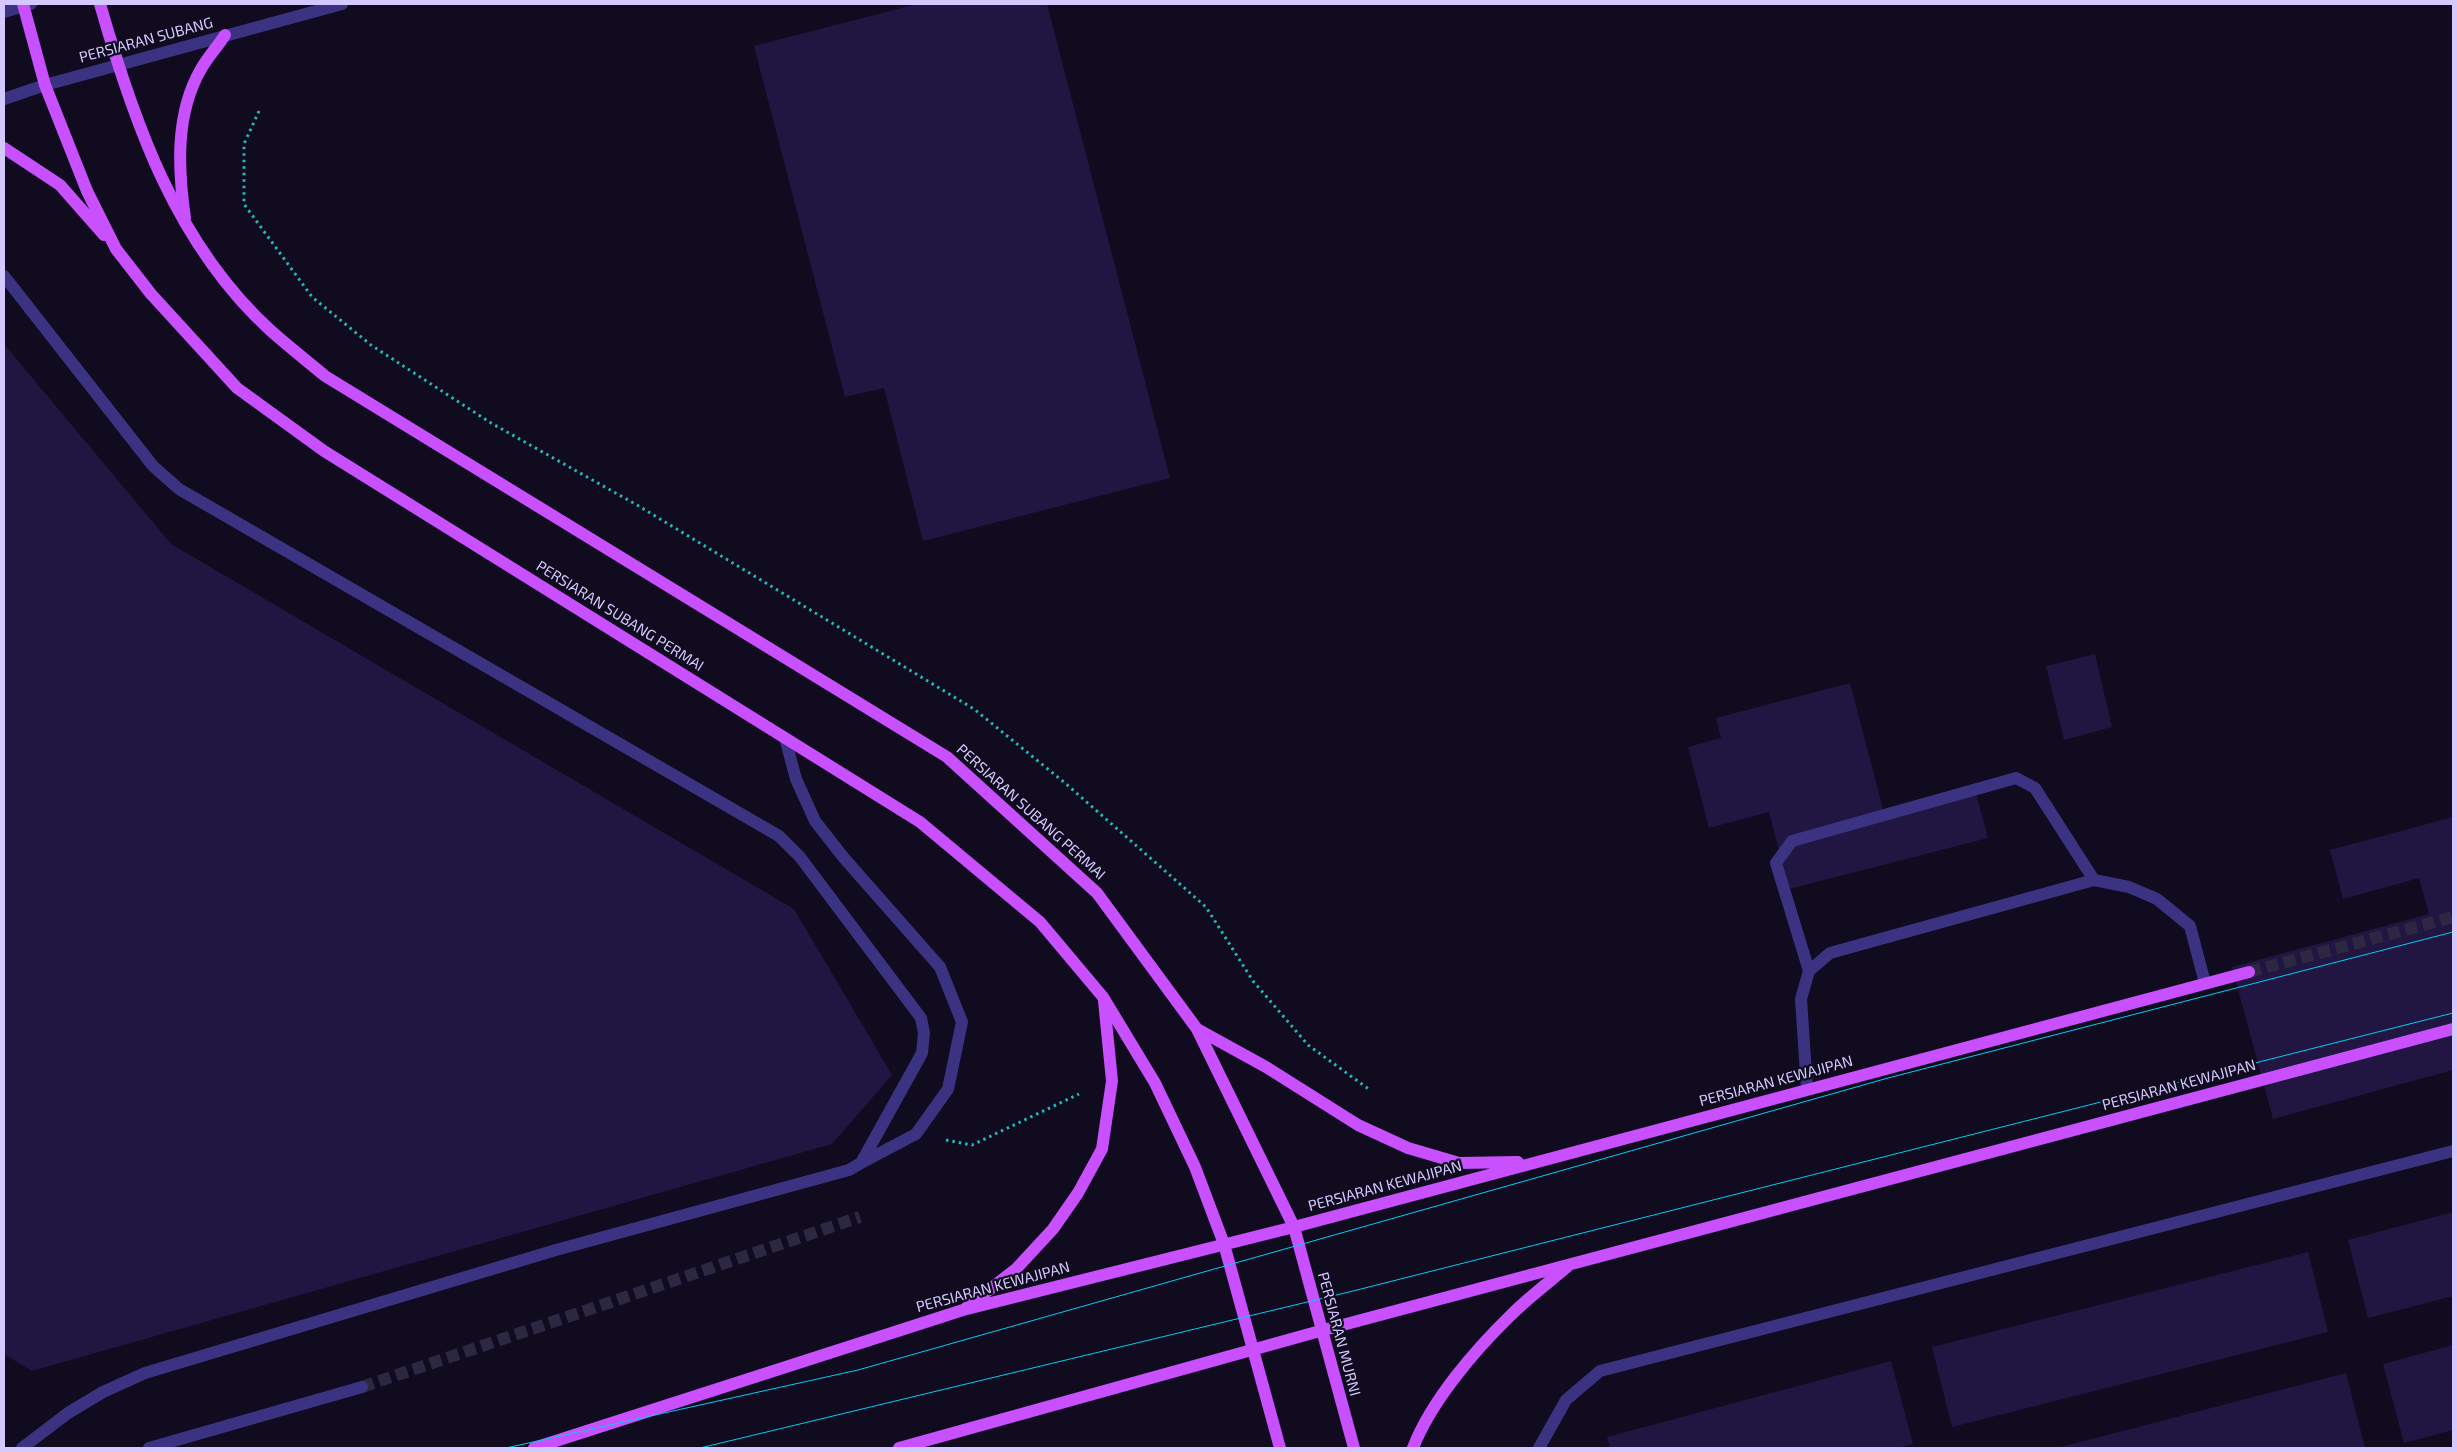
<!DOCTYPE html>
<style>
body{margin:0}
#map{position:relative;width:2457px;height:1452px;overflow:hidden;background:#100b1f;font-family:"Exo 2",sans-serif}
canvas{display:block}
.frame{position:absolute;inset:0;border:5px solid #d3c9ff;pointer-events:none}
</style>
<div id="map">
<canvas width="2457" height="1452"></canvas>
<div class="frame"></div>
</div>
<script>
const ctx = document.querySelector('canvas').getContext('2d');
ctx.lineJoin = 'round';
function fill(path, color) { ctx.fillStyle = color; ctx.fill(path, 'evenodd'); }
function strokePath(path, color, width, dash) { ctx.strokeStyle = color; ctx.lineWidth = width; ctx.lineCap = dash ? 'butt' : 'round'; ctx.setLineDash(dash || []); ctx.stroke(path); }
function drawText(font, color, halo, rows, align = 'center') {
  ctx.font = font + ' "Exo 2",sans-serif'; ctx.lineWidth = 4.5; ctx.setLineDash([]); ctx.textBaseline = 'middle'; ctx.strokeStyle = halo; ctx.fillStyle = color; for (const [text, x, y, turn = 0] of rows) {
    ctx.save(); ctx.translate(x, y); ctx.rotate((+turn || 0) * Math.PI / 180); ctx.textAlign = isNaN(turn) ? turn : align; if (halo) ctx.strokeText(text, 0, 0); ctx.fillText(text, 0, 0); ctx.restore();
  }
}
fill(new Path2D(`
 M917,4H1047L1170,478L923,541L884,388L845,397L754,46Z
 M4,344L171,544L794,909L892,1075L832,1144L32,1371L4,1354Z
 M2095,654L2112,727L2064,740L2046,666Z
 M1850,683L1883,809L1974,786L1988,838L1789,889L1769,812L1709,828L1688,747L1721,738L1716,718Z
 M2453,817V1070L2273,1119L2232,967L2429,914L2419,878L2343,899L2330,850Z
 M2453,1212V1296L2368,1318L2348,1240Z
 M2308,1252L2328,1332L1952,1427L1932,1347Z
 M2453,1345V1430L2404,1443L2383,1364Z
 M1891,1361L1913,1444L1897,1448H1610L1607,1437Z
 M2346,1373L2365,1448H2057Z`), '#211641');
strokePath(new Path2D(`
 M362,1387L860,1217`), '#2d2841', 12, [12, 6]);
strokePath(new Path2D(`
 M2249,972L2453,917`), '#2d2841', 12, [12, 6]);
strokePath(new Path2D(`
 M259,111L244,144V204L312,297L371,345L491,423L637,505L974,709L1065,783L1206,907L1253,981L1308,1045L1370,1090
 M946,1140L972,1145L1079,1094`), '#26b6b6', 3, [2.5, 4]);
strokePath(new Path2D(`
 M4,12L31,4
 M4,99L45,85L342,4
 M4,276L153,466L179,489L779,836L800,857L921,1018L924,1033L922,1053L861,1163L849,1170L556,1250L145,1373L103,1392L68,1413L22,1448
 M785,738L796,779L815,821L844,858L940,967L962,1022L948,1089L916,1134L861,1163
 M1809,971L1776,863L1792,841L2016,778L2035,788L2094,880
 M1807,1089L1801,999L1809,971L1830,953L2094,880L2129,887L2157,899L2190,926L2205,983
 M149,1448L362,1387
 M1539,1448L1566,1400L1600,1371L2453,1151`), '#3b3381', 12);
strokePath(new Path2D(`
 M23,4L45,85L87,191L116,249L151,294L237,388L324,451L920,822L1040,922L1103,997L1155,1083L1195,1167L1224,1244L1280,1448
 M100,4C134,123 176,244 270,330C288,346 307,361 325,376L947,757L1097,893L1197,1029L1294,1227L1354,1448
 M4,148L60,185L104,235
 M185,218C178,169 175,114 201,69C208,57 218,46 225,35
 M1197,1029L1266,1067L1358,1125L1408,1148L1459,1163L1518,1162
 M967,1307L1016,1269L1053,1229L1078,1193L1102,1149L1112,1081L1104,1001
 M534,1448L963,1310L1294,1227L2249,972
 M899,1448L1320,1331L2453,1029
 M1413,1448C1431,1401 1475,1350 1511,1315C1528,1298 1548,1283 1567,1267`), '#c850ff', 12);
strokePath(new Path2D(`
 M506,1448L858,1370L1888,1078L2453,932
 M700,1448L1353,1291L2453,1013`), '#00cef4', 1);
drawText('15px', '#d3c9ff', '#100b1f', [
 ["PERSIARAN SUBANG",146,40,-15],
 ["PERSIARAN SUBANG PERMAI",620,616,32],
 ["PERSIARAN SUBANG PERMAI",1031,812,42],
 ["PERSIARAN KEWAJIPAN",1776,1081,-15],
 ["PERSIARAN KEWAJIPAN",2179,1085,-15],
 ["PERSIARAN KEWAJIPAN",1385,1186,-15],
 ["PERSIARAN KEWAJIPAN",993,1287,-15],
 ["PERSIARAN MURNI",1339,1334,75]
]);
</script>
